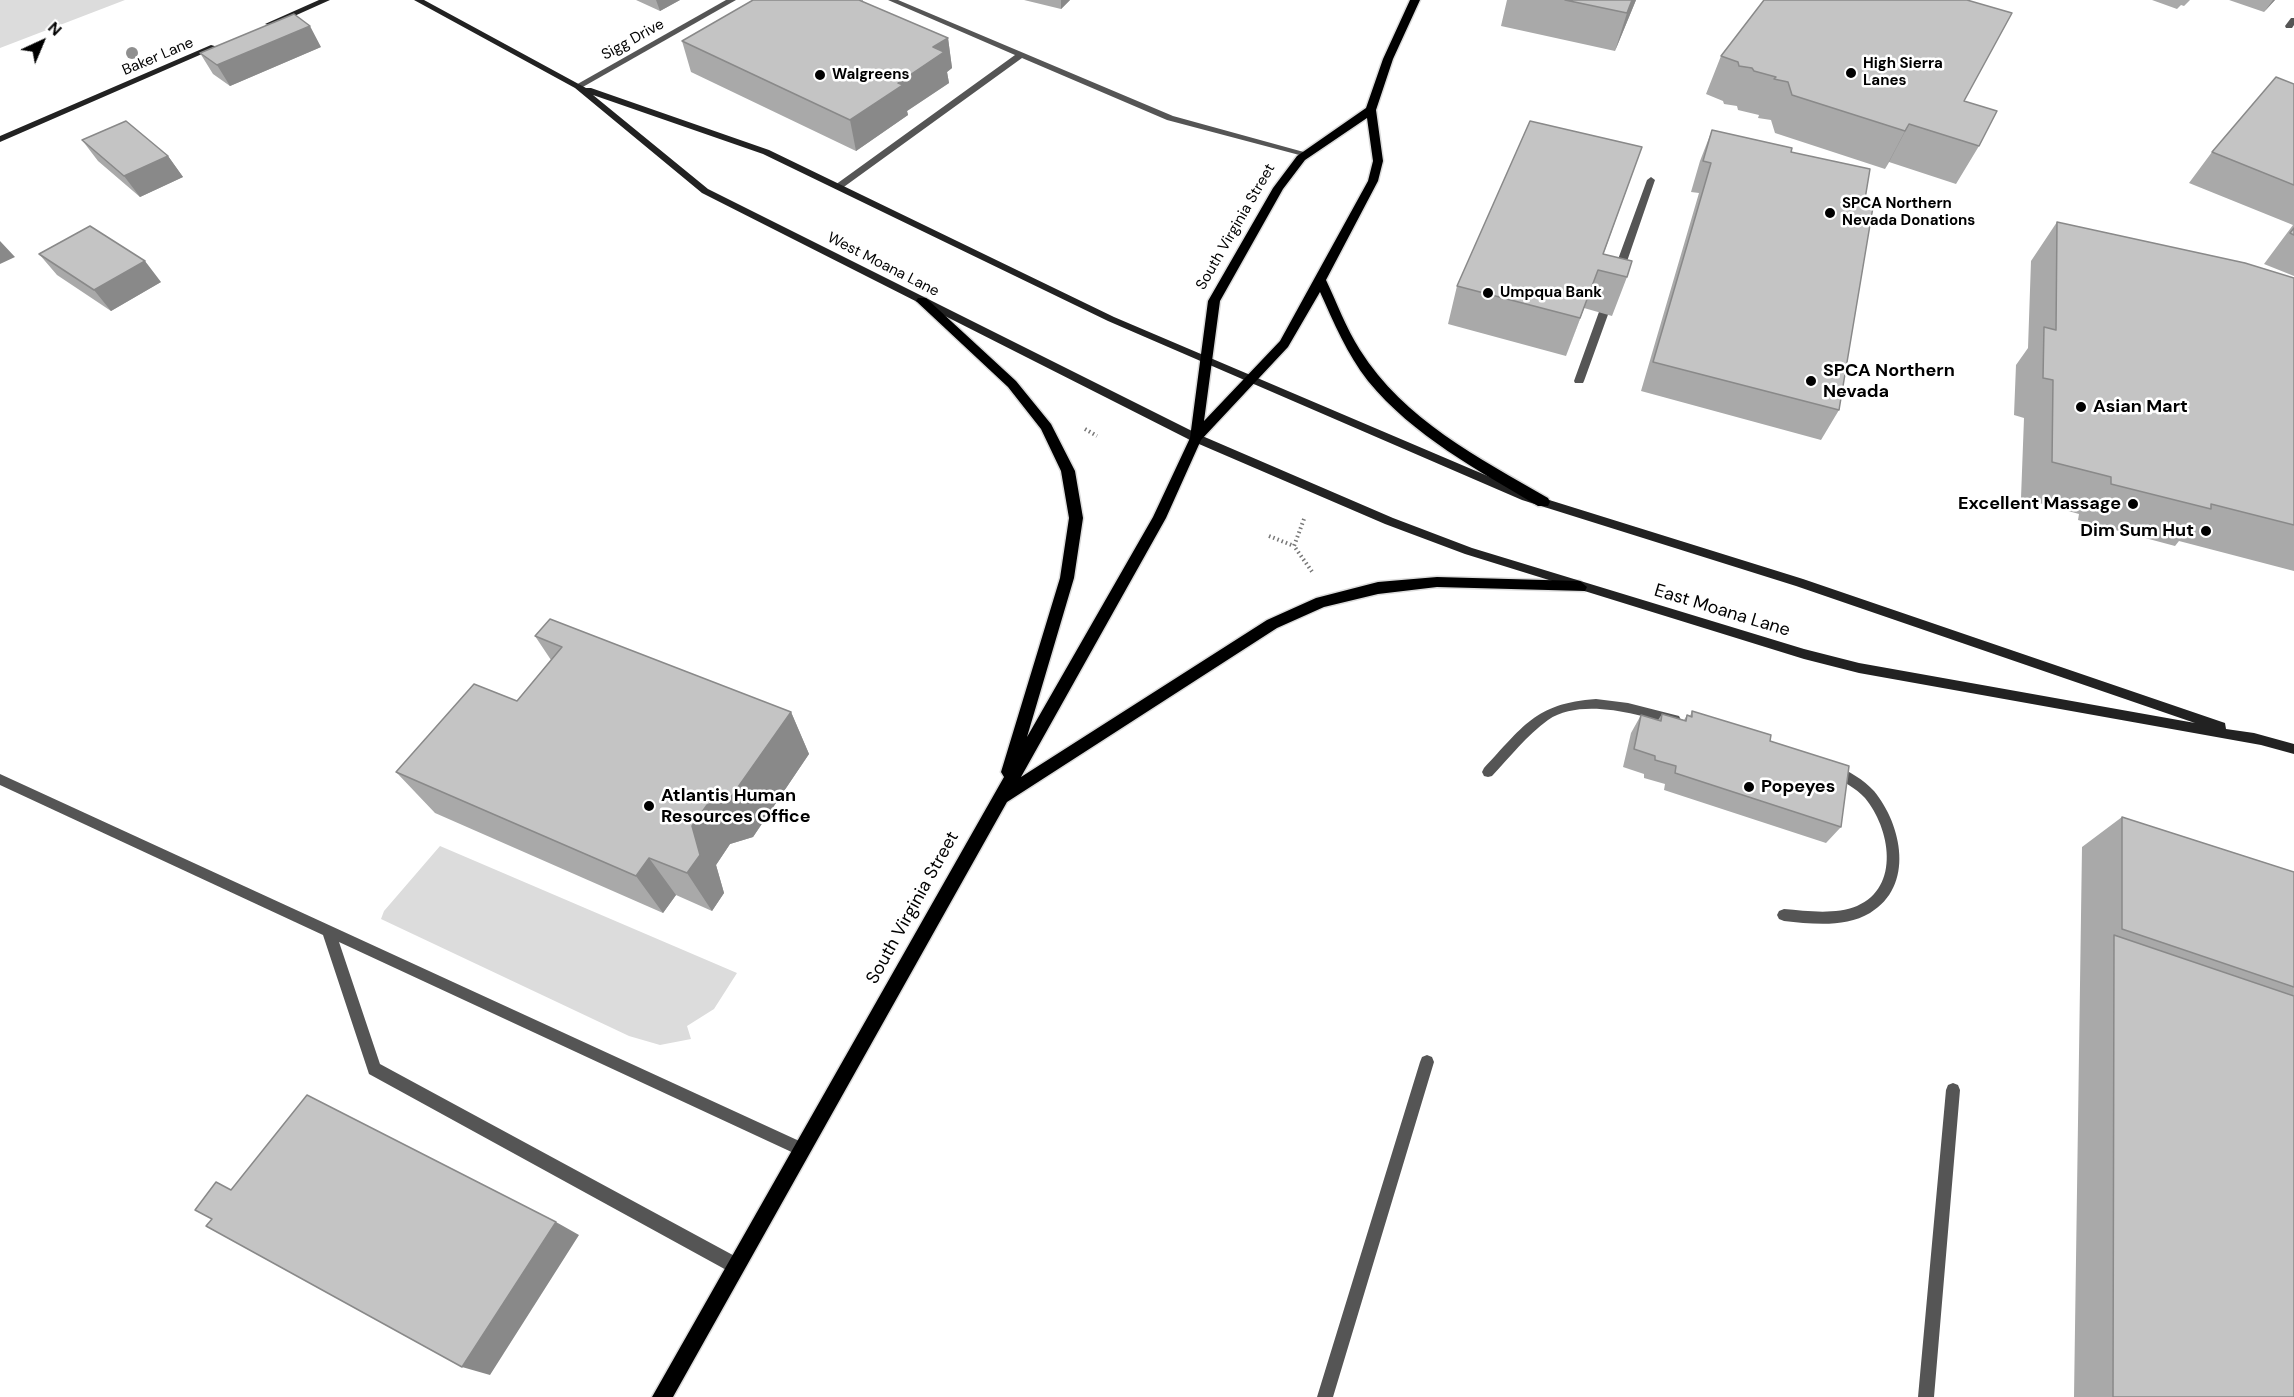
<!DOCTYPE html>
<style>
body{margin:0}
#map{position:relative;width:2294px;height:1397px;overflow:hidden;background:#fff;font-family:"DM Sans",sans-serif}
canvas{display:block}
.north{position:absolute;left:12px;top:12px;width:60px;height:60px;-webkit-text-stroke:4px #fff;paint-order:stroke;rotate:44deg;font-size:16px;font-weight:700;line-height:24px;text-align:center;color:#000}
.north::after{content:'';display:block;margin:auto;width:21px;height:27px;background:#000;clip-path:polygon(50% 0,100% 100%,50% 72%,0 100%)}
</style>
<div id="map">
<canvas width="2294" height="1397"></canvas>
<div class="north">N</div>
</div>
<script>
const ctx = document.querySelector('canvas').getContext('2d');
ctx.lineJoin = 'round';
function fill(path, color) { ctx.fillStyle = color; ctx.fill(path, 'evenodd'); }
function strokePath(path, color, width, dash) { ctx.strokeStyle = color; ctx.lineWidth = width; ctx.lineCap = dash ? 'butt' : 'round'; ctx.setLineDash(dash || []); ctx.stroke(path); }
function drawText(font, color, halo, rows, align = 'center') {
  ctx.font = font + ' "DM Sans",sans-serif'; ctx.lineWidth = 5; ctx.setLineDash([]); ctx.textBaseline = 'middle'; ctx.strokeStyle = halo; ctx.fillStyle = color; for (const [text, x, y, turn = 0] of rows) {
    ctx.save(); ctx.translate(x, y); ctx.rotate((+turn || 0) * Math.PI / 180); ctx.textAlign = isNaN(turn) ? turn : align; if (halo) ctx.strokeText(text, 0, 0); ctx.fillText(text, 0, 0); ctx.restore();
  }
}
fill(new Path2D(`
 M0,0H125L0,48Z
 M440,846L737,973L714,1009L687,1026L691,1039L660,1045L629,1036L381,919L384,911Z`), '#dcdcdc');
const primary = new Path2D(`
 M1410,0H1420L1393,59L1376,110L1383,161L1378,181L1326,280C1337,303 1346,328 1360,350C1404,420 1479,458 1548,498L1550,502L1548,506H1538C1478,470 1413,436 1368,381C1347,354 1334,323 1320,292L1288,347L1201,440L1166,518L1021,777L1267,620L1316,598L1378,582L1437,577L1580,581L1587,587L1585,591L1437,587L1378,594L1324,607L1277,628L1007,802L673,1397H652L1004,777L1001,772L1060,578L1069,518L1061,471L1041,429L1008,387L916,301L918,298H926L1016,381L1051,424L1075,471L1083,518L1074,578L1027,737L1153,517L1190,438L1208,301L1273,188L1297,156L1366,108L1383,59ZM1367,118L1373,161L1368,181L1280,341L1204,421L1220,301L1283,189L1305,160Z`);
strokePath(primary, '#dbdbdb', 3);
strokePath(new Path2D(`
 M1085,429L1097,436
 M1304,519L1294,546L1313,573
 M1269,536L1294,546`), '#777', 4, [1.5, 3]);
fill(new Path2D(`
 M888,0H898L1173,116L1311,154L1307,157L1167,120L1022,58L841,189H835V185L1015,55Z
 M2291,18H2294V25L2292,28H2286L2285,26Z
 M1651,177L1655,180L1623,273L1618,276L1615,275L1613,273L1647,180Z
 M1609,295L1614,298L1584,381L1583,383H1575L1574,381L1604,298Z
 M1596,699L1628,703L1679,716L1681,720L1679,724L1675,725C1640,715 1582,697 1548,720C1527,735 1510,757 1492,776L1488,777L1484,776L1482,772L1484,768C1522,728 1535,703 1596,699Z
 M1835,766C1848,770 1864,780 1874,791C1902,825 1915,886 1870,913C1845,928 1812,924 1784,921L1779,919L1777,915L1779,911L1784,909C1807,911 1835,915 1857,906C1901,887 1890,828 1865,798C1856,788 1842,781 1831,775L1829,771L1831,767Z
 M0,774L808,1145L810,1150L808,1155L803,1157L798,1155L339,942L380,1064L742,1260L744,1266L742,1272L736,1274L730,1272L369,1074L323,935L0,785Z
 M1427,1055L1432,1057L1434,1062L1333,1397H1317L1420,1062L1422,1057Z
 M1953,1083L1958,1085L1960,1090L1934,1397H1918L1946,1090L1948,1085Z`), '#555');
fill(new Path2D(`
 M726,0H736L581,88L574,86Z`), '#555');
fill(new Path2D(`
 M319,0H330L272,26L265,24Z
 M414,0H424L586,88H591L769,150L1114,317L1530,494L1803,579L2225,723L2226,729L2254,733L2294,744V754L2261,745L1859,673L1804,659L1465,554L1385,524L1192,441L702,193L575,88ZM593,95L763,154L1108,321L1522,500L1796,586L2195,723L1859,663L1804,649L1472,548L1393,518L1200,435L708,189Z
 M211,45L218,47L0,142V136Z`), '#222');
fill(primary, '#000');
ctx.fillStyle = '#8f8f8f';
for (const [x, y] of [
 [132,53]
]) { ctx.beginPath(); ctx.arc(x, y, 6, 0, 2 * Math.PI); ctx.fill(); }
fill(new Path2D(`
 M636,0H680L660,11Z
 M863,0V2L948,38L952,68L947,72L949,83L907,111L908,115L856,151L691,72L682,41Z
 M1024,0H1070L1061,9Z
 M1507,0H1636L1615,51L1501,26Z
 M2152,0H2190L2184,6L2181,5L2177,9Z
 M2229,0H2275L2264,12Z
 M321,47L230,86L213,74L200,53Z
 M1721,56L1964,101L1979,146L1956,184L1889,162L1885,169L1775,133L1771,120L1758,118L1759,115L1738,110L1737,106L1724,104L1723,101L1706,94Z
 M2294,84V276L2264,264L2293,225L2189,183L2212,152Z
 M1712,130L1791,152L1865,199L1839,410L1821,440L1641,391L1699,193L1691,192L1700,161Z
 M82,140L168,156L183,177L140,197L98,161Z
 M1642,147L1603,254L1627,277L1612,316L1584,308L1566,356L1448,324L1457,286Z
 M2057,222L2294,278V571L2179,541L2175,546L2078,520L2079,514L2021,498L2024,418L2014,415L2016,365L2028,348L2031,261Z
 M39,254L161,282L111,311L57,275Z
 M535,636L791,712L809,754L753,837L730,844L716,865L724,893L712,911L676,895L663,913L435,813L396,772L517,701L551,660Z
 M1692,711L1770,741L1841,827L1826,843L1664,790L1665,784L1644,778V774L1623,767L1631,733L1641,715L1658,720L1662,714L1684,720L1687,715L1690,716Z
 M2122,817L2294,872V1397H2074L2082,847Z`), '#a9a9a9');
fill(new Path2D(`
 M656,0H680L660,11Z
 M1061,0H1070L1061,9Z
 M1632,0H1636L1615,51L1627,13Z
 M2273,0H2275L2264,12Z
 M310,26L321,47L230,86L217,65Z
 M948,38L952,68L947,72L949,83L907,111L908,115L856,151L850,120L898,83L933,47Z
 M1909,124L1889,162L1885,169L1905,131Z
 M1642,147L1584,308L1566,356L1580,318Z
 M168,156L183,177L140,197L124,176Z
 M0,241L15,257L0,264Z
 M145,261L161,282L111,311L94,290Z
 M791,712L809,754L753,837L730,844L716,865L724,893L712,911L687,873L692,826L707,805Z
 M649,858L676,895L663,913L636,876Z
 M556,1222L579,1235L490,1375L462,1367Z`), '#898989');
const building = new Path2D(`
 M753,0H859L948,38L933,47L944,52L898,83L903,85L850,120L682,41Z
 M1565,0H1632L1627,13Z
 M1764,0H1967L2012,13L1964,101L1997,111L1979,146L1909,124L1905,131L1792,95L1788,82L1774,79L1776,77L1754,71L1752,68L1739,66L1738,62L1721,56Z
 M294,14L310,26L217,65L200,53Z
 M2276,77L2294,84V185L2212,152Z
 M126,121L168,156L124,176L82,140Z
 M1530,121L1642,147L1603,254L1632,261L1627,277L1598,270L1580,318L1457,286Z
 M1712,130L1792,148L1791,152L1870,169L1865,199L1874,201L1839,410L1653,362L1711,163L1703,161Z
 M2057,222L2245,263L2294,278V525L2211,504V509L2111,484V477L2052,462L2053,380L2043,378L2044,327L2056,330Z
 M90,226L145,261L94,290L39,254Z
 M2294,228V235L2290,233Z
 M550,619L791,712L731,797L707,805L692,826L700,855L687,873L649,858L636,876L396,772L474,684L517,701L562,647L535,636Z
 M1692,711L1771,735L1770,741L1849,766L1841,827L1675,773L1676,766L1655,760V756L1634,749L1641,715L1661,721L1662,714L1686,721L1687,715L1692,717Z
 M2122,817L2294,872V987L2122,929Z
 M2114,935L2294,996V1397H2113Z
 M307,1095L556,1222L462,1367L206,1226L212,1219L195,1210L216,1182L231,1190Z`);
fill(building, '#c4c4c4');
strokePath(building, '#898989', 1.5);
for (const [x, y, r, color] of [
 [1851,73,6,"#000"],
 [820,75,6,"#000"],
 [1830,213,6,"#000"],
 [1488,293,6,"#000"],
 [1811,381,6,"#000"],
 [2081,407,6,"#000"],
 [2133,504,6,"#000"],
 [2206,531,6,"#000"],
 [1749,787,6,"#000"],
 [649,806,6,"#000"]
]) { const dot = new Path2D(); dot.arc(x, y, r, 0, 2 * Math.PI); ctx.fillStyle = color; ctx.fill(dot); strokePath(dot, '#fff', 2); }
drawText('15px', '#000', '#fff', [
 ["Sigg Drive",633,40,-29],
 ["Baker Lane",158,57,-23],
 ["South Virginia Street",1236,227,-60],
 ["West Moana Lane",883,265,27]
]);
drawText('bold 15px', '#000', '#fff', [
 ["High Sierra",1863,64],
 ["Lanes",1863,81],
 ["Walgreens",832,75],
 ["SPCA Northern",1842,204],
 ["Nevada Donations",1842,221],
 ["Umpqua Bank",1500,293]
], 'left');
drawText('bold 18px', '#000', '#fff', [
 ["SPCA Northern",1823,371],
 ["Nevada",1823,392],
 ["Asian Mart",2093,407],
 ["Excellent Massage",2121,504,"right"],
 ["Dim Sum Hut",2194,531,"right"],
 ["Popeyes",1761,787],
 ["Atlantis Human",661,796],
 ["Resources Office",661,817]
], 'left');
drawText('18px', '#000', '#fff', [
 ["East Moana Lane",1722,611,17],
 ["South Virginia Street",913,908,-61]
]);
</script>
